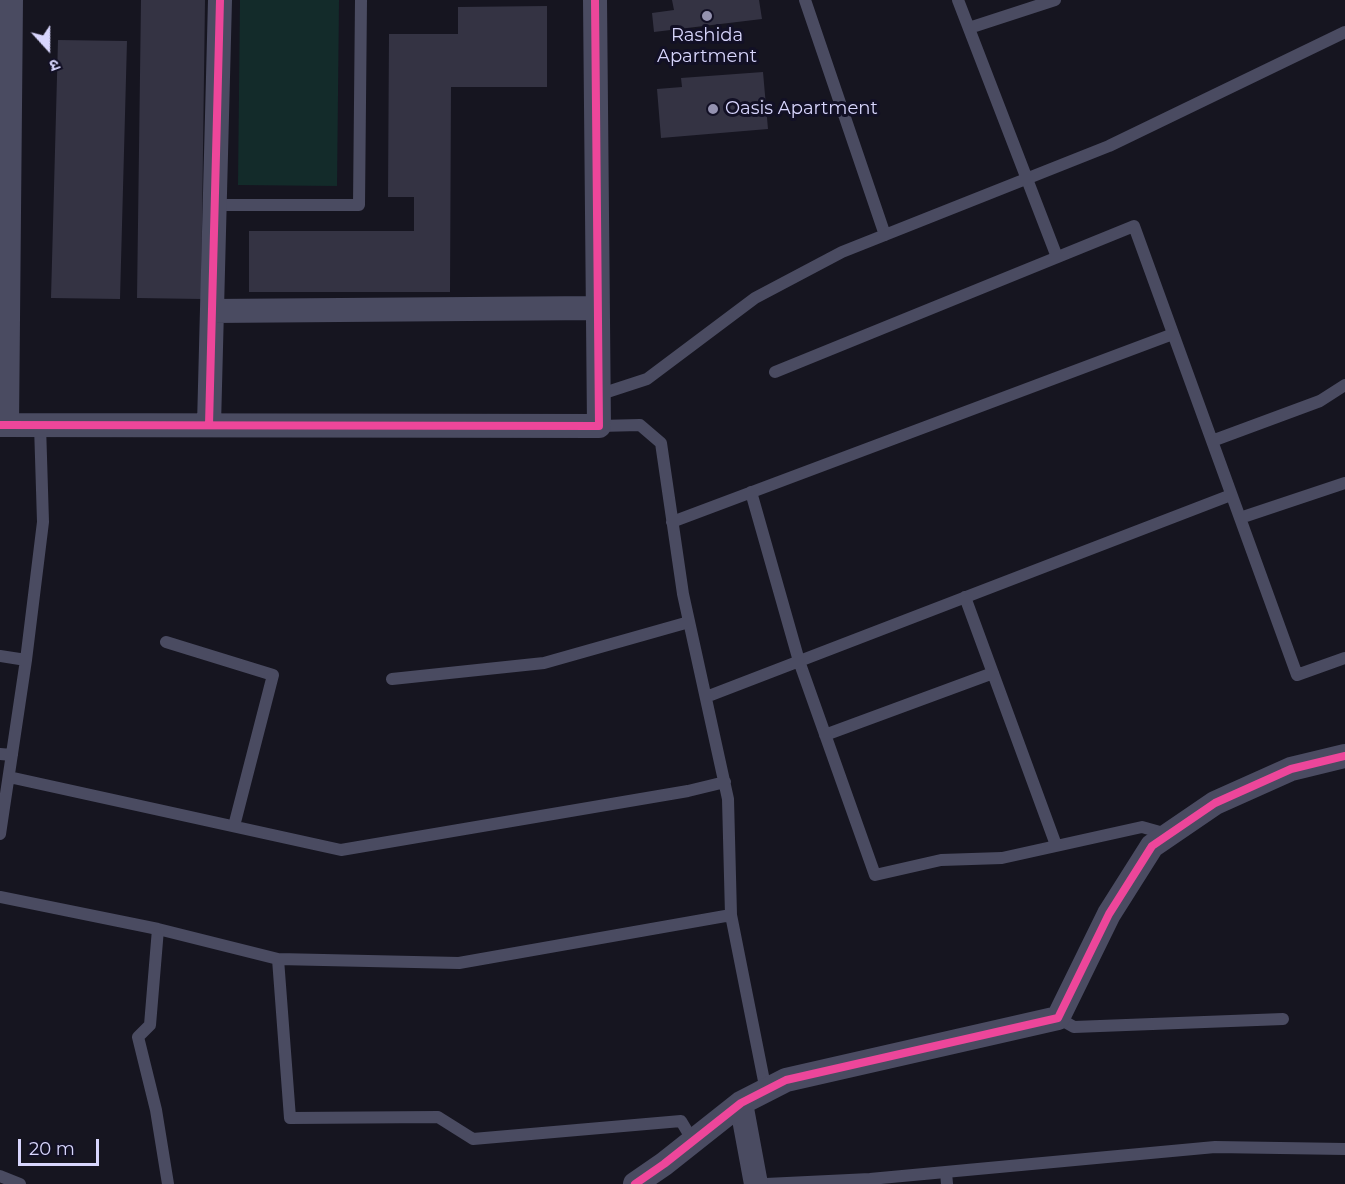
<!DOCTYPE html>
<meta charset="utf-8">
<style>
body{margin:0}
#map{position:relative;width:1345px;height:1184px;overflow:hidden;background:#161520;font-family:Montserrat,"Noto Sans Devanagari",sans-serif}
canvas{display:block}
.north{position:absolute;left:18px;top:18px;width:60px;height:60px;-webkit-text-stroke:4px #121025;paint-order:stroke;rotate:159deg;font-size:16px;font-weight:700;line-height:24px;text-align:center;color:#d8d6fd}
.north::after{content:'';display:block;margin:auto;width:21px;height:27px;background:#d8d6fd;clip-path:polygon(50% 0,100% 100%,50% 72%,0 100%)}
.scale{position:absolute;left:18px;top:1139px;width:81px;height:27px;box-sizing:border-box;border:3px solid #d8d6fd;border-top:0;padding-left:8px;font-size:18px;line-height:21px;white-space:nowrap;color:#d8d6fd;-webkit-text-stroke:4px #121025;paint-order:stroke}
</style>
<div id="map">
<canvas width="1345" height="1184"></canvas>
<div class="north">उ</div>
<div class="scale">20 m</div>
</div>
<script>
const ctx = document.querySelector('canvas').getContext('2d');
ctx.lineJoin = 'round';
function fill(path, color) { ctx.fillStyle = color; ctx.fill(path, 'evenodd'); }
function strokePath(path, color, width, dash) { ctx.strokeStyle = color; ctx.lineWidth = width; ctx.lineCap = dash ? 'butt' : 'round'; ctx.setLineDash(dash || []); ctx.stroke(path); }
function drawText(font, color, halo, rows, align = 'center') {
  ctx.font = font + ' Montserrat,sans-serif'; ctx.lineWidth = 6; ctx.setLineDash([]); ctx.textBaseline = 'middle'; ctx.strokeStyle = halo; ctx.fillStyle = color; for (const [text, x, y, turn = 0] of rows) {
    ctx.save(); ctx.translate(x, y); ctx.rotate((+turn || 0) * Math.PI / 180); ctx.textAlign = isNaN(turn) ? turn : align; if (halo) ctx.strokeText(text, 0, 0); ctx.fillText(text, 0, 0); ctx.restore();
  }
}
fill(new Path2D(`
 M240,0H339L337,186L238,185Z`), '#132b2a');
fill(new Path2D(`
 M141,0H205L201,299L137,298Z
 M672,0H759L762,19L654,32L652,13L674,10Z
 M547,6V87H451L450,292H249V231H414V197H388L389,34H458V7Z
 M58,40L127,41L120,299L51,298Z
 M763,72L768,129L661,138L657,89L682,87L681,78Z`), '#343343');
strokePath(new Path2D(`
 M805,0L885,235
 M958,0L1057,257
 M969,28L1055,0
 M215,205H359L361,0
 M775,372L1134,226L1297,675L1345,658
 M598,395L647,379L755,298L842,252L1109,146L1345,32
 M599,426L640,425L661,443L683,594L728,799L731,915L766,1091
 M1212,441L1320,401L1345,385
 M751,492L799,661L875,875L941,860L1002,858L1142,827L1167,834
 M1240,518L1345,483
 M672,522L1173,334
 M965,597L1056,845
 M166,642L273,675L234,826
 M0,656L26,660
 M392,679L544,663L689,622
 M706,697L1231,495
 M825,735L993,673
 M0,754L12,755
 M9,777L341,850L688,791L725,782
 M0,834L26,660L43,522L40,425
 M0,897L158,929L278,959L459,963L731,915
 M158,929L150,1025L138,1037L156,1110L168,1184
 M278,959L290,1118L438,1117L473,1139L681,1121L693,1141
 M1058,1018L1074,1027L1283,1019
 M946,1172L947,1184
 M0,1176L20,1184
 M766,1184L870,1179L1215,1147L1345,1149`), '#4a4b61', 12);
strokePath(new Path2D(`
 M212,311L597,308
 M0,425L599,426L595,0
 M7,425L11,0
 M209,425L220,0
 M741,1103L756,1184
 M635,1184L664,1164L741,1103L786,1080L1058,1018L1109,914L1152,846L1215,803L1291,769L1345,756`), '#4a4b61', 24);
strokePath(new Path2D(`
 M0,425L599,426L595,0
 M209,425L220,0
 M635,1184L664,1164L741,1103L786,1080L1058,1018L1109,914L1152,846L1215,803L1291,769L1345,756`), '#ed469a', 8);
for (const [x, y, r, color] of [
 [707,16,6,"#9492b0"],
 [713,109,6,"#9492b0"]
]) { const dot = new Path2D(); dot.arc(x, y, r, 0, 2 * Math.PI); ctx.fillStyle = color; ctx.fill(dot); strokePath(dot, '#121025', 2); }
drawText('18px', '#d8d6fd', '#121025', [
 ["Rashida",707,36],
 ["Apartment",707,57],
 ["Oasis Apartment",725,109,"left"]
]);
</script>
